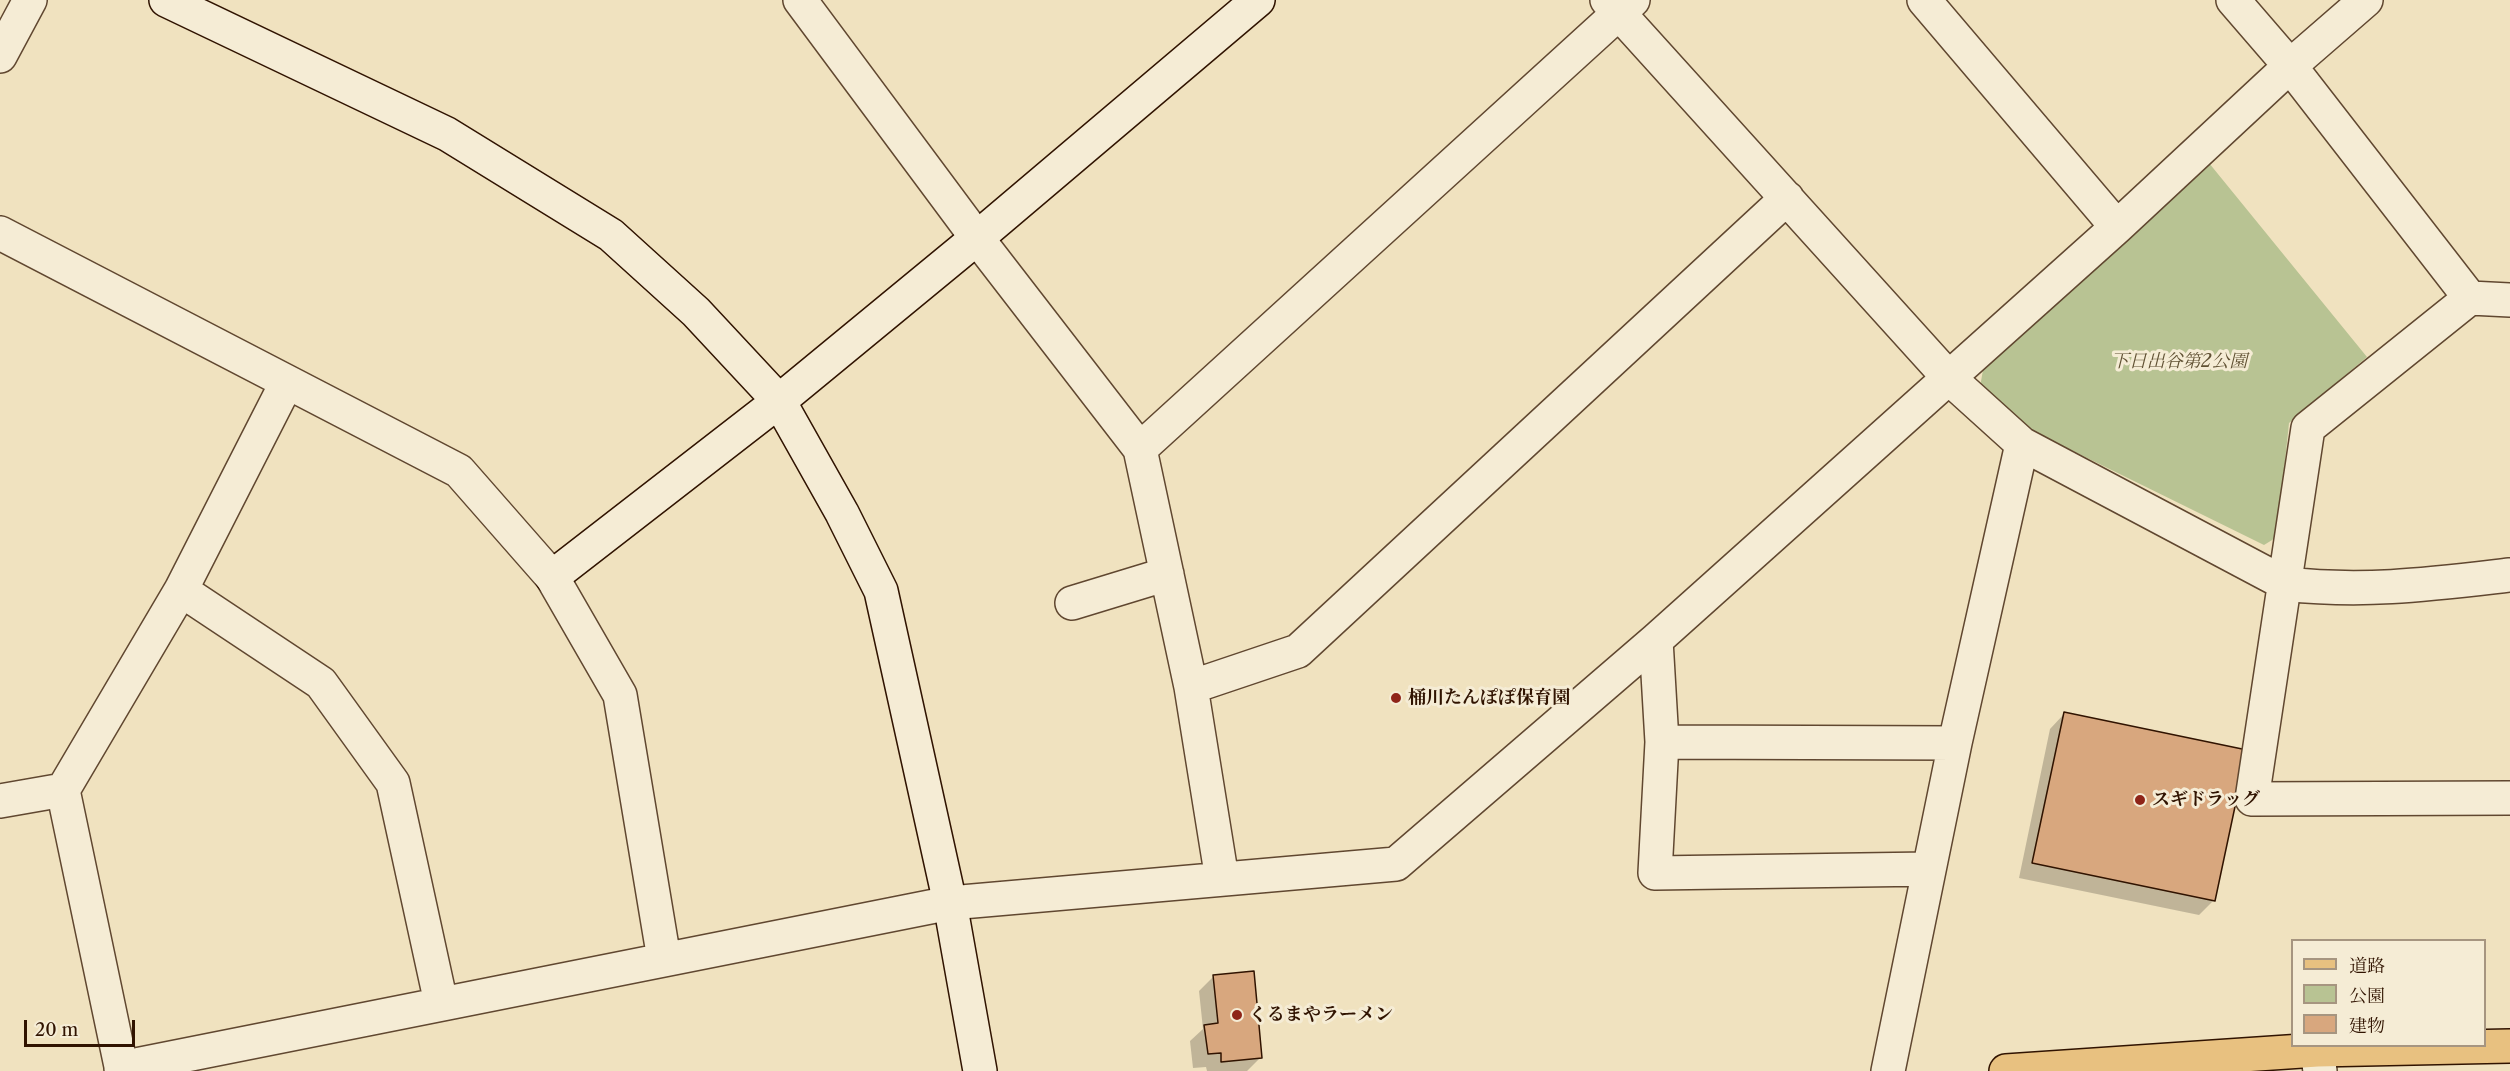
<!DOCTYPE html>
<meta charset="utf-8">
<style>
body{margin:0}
#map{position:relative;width:2510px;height:1071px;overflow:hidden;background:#f0e2bf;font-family:"Libre Caslon Text","Noto Serif JP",serif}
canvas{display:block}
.legend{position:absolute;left:2291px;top:939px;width:195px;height:108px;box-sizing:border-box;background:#f5ecd5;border:2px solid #a69580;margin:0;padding:8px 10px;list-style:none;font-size:18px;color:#301300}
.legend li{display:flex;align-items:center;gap:12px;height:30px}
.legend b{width:30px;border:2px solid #a69580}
.scale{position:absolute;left:24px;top:1020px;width:111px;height:27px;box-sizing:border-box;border:3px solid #301300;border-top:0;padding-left:8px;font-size:18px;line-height:21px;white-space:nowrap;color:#301300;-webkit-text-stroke:4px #f5ecd5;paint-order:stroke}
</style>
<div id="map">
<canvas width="2510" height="1071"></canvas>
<ul class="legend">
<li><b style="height:8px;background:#e8c180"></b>道路</li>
<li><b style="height:16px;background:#b8c393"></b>公園</li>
<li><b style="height:16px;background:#d8a77e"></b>建物</li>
</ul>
<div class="scale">20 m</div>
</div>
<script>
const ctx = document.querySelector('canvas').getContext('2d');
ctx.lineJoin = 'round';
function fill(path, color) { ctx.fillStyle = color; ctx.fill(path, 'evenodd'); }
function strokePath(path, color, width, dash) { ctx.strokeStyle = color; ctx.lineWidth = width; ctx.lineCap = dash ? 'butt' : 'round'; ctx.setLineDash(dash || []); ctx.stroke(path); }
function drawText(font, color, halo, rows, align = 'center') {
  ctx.font = font + ' "Libre Caslon Text","Noto Serif JP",serif'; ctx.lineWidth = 6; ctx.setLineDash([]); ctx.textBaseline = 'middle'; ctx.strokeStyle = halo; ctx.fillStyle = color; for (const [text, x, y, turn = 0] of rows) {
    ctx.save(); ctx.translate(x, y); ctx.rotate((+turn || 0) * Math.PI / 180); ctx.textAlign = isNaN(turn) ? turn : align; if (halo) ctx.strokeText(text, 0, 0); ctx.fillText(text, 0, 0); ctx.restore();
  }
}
fill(new Path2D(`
 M2209,163L2367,357L2289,423L2277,537L2264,545L2014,422L1980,387L1983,370Z`), '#b8c393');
fill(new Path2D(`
 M2064,714L2214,900L2199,915L2019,878L2050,729Z
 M1214,976L1261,1057L1247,1071H1207L1206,1067L1193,1068L1190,1041L1203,1029L1199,991Z`), '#0003');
const building = new Path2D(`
 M2064,712L2247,750L2215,901L2032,863Z
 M1254,971L1262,1058L1221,1062V1053L1208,1054L1204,1025L1218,1023L1213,975Z`);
fill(building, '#d8a77e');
strokePath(building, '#301300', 1.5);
const street = new Path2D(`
 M800,0L977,238L1140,449L1191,687L1222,879
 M1607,0L1949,378L2022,444L2286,584C2365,593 2432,584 2510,575
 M1924,0L2117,227
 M2233,0L2290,66L2470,298L2510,300
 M0,56L30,0
 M0,233L459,471L552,577L620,695L664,959
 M2470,298L2308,428L2252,799L2510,798
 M1140,449L1633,0
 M181,590L321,683L393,783L441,1003
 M1072,603L1167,574
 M1656,640L1662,742L1655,873L1929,869
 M1191,687L1298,651L1787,198
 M1662,742L1955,743
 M0,801L63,790
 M2317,1050L2320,1071
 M121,1068L950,903L1396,864L1656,640L2117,227L2290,66L2366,0
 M122,1071L63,790L181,590L287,382
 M1888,1071L1955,743L2022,444`);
const secondary = new Path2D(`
 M166,0L447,134L611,235L696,312L779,401L842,513L881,591L950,903L980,1071
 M552,577L779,401L977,238L1258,0`);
const primary = new Path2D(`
 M2006,1071L2317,1050L2510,1046`);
strokePath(street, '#604730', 36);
strokePath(secondary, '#301300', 36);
strokePath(primary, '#301300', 36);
strokePath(street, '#f5ecd5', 33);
strokePath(secondary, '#f5ecd5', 33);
strokePath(primary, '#e8c180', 33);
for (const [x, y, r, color] of [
 [1396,698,6,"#8f2418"],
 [2140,800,6,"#8f2418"],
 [1237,1015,6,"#8f2418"]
]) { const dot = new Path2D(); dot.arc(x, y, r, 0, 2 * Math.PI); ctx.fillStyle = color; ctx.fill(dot); strokePath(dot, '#f5ecd5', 2); }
drawText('italic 18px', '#605133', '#f5ecd5', [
 ["下日出谷第2公園",2179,362]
]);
drawText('bold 18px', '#301300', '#f5ecd5', [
 ["桶川たんぽぽ保育園",1408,698],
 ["スギドラッグ",2152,800],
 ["くるまやラーメン",1249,1015]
], 'left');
</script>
